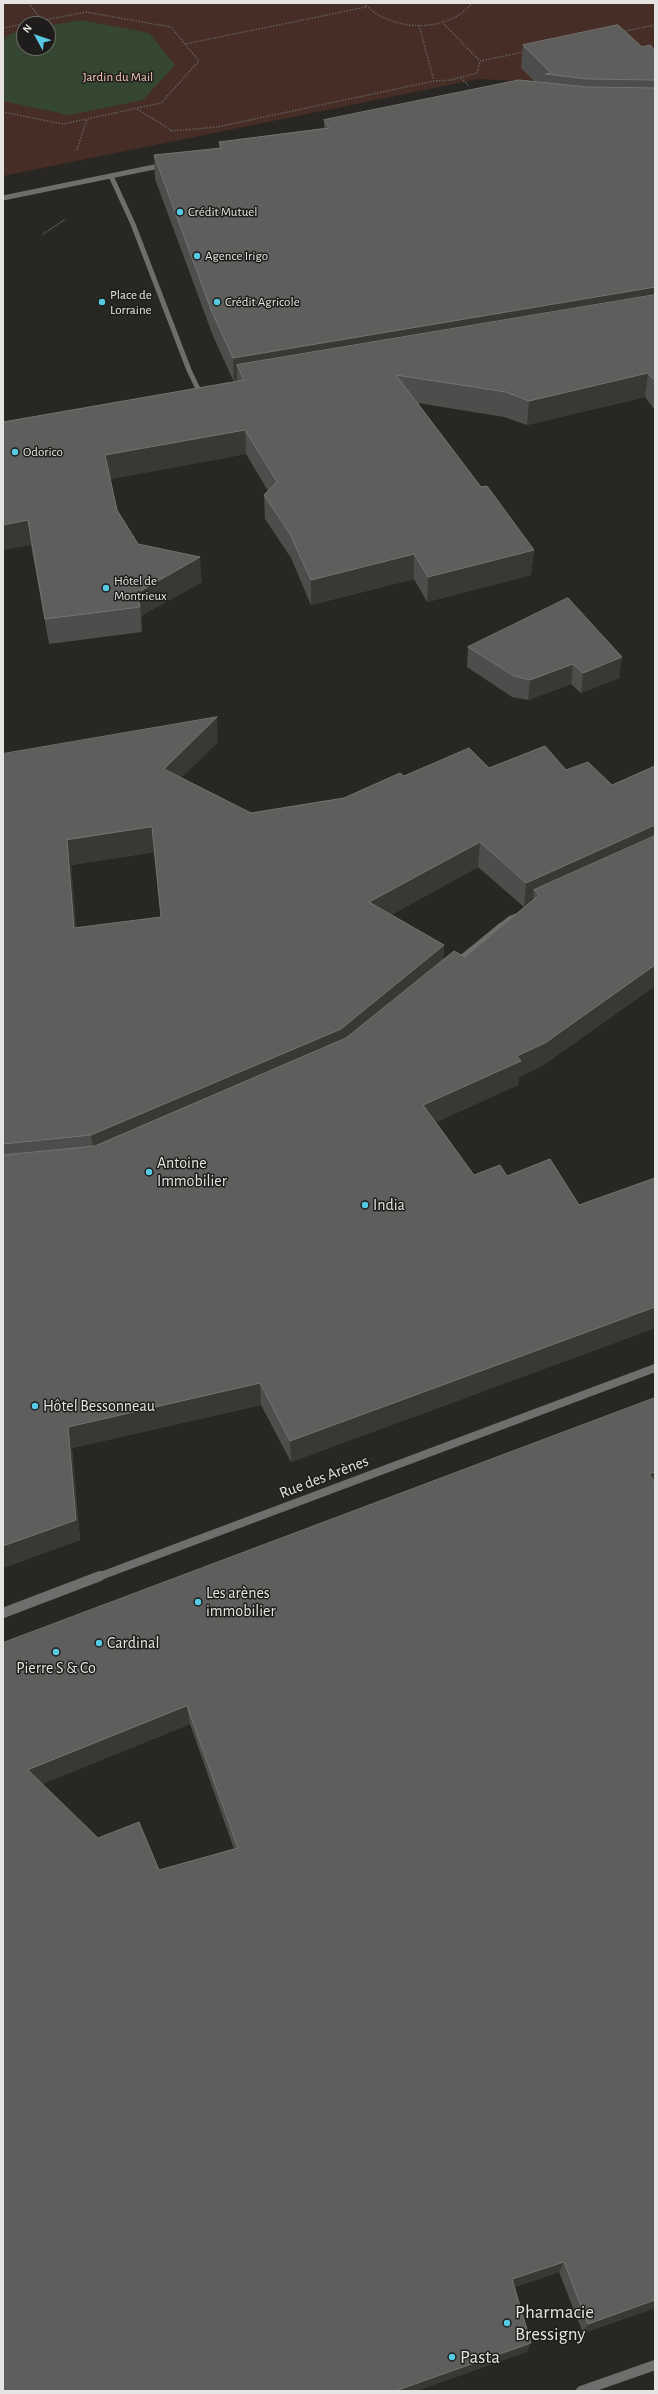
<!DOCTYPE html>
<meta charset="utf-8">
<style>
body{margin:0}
#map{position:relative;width:658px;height:2394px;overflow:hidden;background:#282724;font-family:"Alegreya Sans",sans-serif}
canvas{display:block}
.frame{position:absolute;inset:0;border:4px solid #e5e4e2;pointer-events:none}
.north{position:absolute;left:16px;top:16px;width:40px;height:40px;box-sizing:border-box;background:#1e1d1b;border:1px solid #6e6d6b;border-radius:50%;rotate:310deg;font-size:11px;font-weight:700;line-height:16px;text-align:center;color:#e5e4e2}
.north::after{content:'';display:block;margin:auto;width:14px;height:18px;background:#57c9e2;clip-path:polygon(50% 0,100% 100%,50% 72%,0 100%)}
</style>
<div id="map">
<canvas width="658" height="2394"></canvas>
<div class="frame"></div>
<div class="north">N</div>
</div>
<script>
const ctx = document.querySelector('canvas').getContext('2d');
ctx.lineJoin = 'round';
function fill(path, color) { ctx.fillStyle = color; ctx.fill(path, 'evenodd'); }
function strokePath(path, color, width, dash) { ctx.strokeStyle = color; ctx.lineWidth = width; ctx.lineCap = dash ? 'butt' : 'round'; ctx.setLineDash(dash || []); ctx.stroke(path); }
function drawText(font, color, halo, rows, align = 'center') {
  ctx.font = font + ' "Alegreya Sans",sans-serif'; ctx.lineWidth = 3; ctx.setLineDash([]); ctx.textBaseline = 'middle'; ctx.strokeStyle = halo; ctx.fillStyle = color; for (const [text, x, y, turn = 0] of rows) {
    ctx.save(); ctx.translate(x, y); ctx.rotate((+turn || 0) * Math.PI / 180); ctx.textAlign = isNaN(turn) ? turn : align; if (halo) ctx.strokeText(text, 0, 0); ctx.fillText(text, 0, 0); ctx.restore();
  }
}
fill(new Path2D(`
 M3,3H655V89L479,79L3,176ZM24,24H48V48H24Z`), '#462d25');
fill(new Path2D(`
 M81,20L149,33L175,65L143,100L69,115L3,101V40L10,34L24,31V48H48V26Z`), '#364731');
strokePath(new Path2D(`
 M29,3L41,20
 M364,3C389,32 448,34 472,3
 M442,22L480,61L524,52
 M419,25L434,81
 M3,28L86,12L171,27L199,61L161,103L63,124L3,112
 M621,32L655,25
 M185,44L366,7
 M461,78L468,85
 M137,109L171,130
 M171,131L217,127L434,81L451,80L477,73L480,61
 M77,150L87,119
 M43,234L66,219`), '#61605d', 1.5, [1.5, 1.5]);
strokePath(new Path2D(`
 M111,176L133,224L189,370L200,393
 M3,198L164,165`), '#706e6d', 5);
strokePath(new Path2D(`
 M98,1577L655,1368`), '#706e6d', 8);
strokePath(new Path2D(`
 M3,1613L100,1576
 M581,2391L655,2365`), '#706e6d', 10);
strokePath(new Path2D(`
 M499,928L510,919L520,915`), '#706e6d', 6);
strokePath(new Path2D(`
 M456,964L501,927`), '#706e6d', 8);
fill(new Path2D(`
 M523,45L642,47L655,50V410L645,397L527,425L504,417L418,403L481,487L534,550L531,575L427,602L414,579L311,605L291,558L265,519L264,495L268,491L246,454L110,479L117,510L138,544L202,582L141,616L142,632L49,644L31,545L3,422L234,382L213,336L155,179L154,155L219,148V142L324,128V120L534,81L521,68Z
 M568,598L619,678L581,693L571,684L528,700L512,697L467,667L468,647Z
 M218,742L181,778L251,813L344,798L404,776L489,768L566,770L612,785L655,986L542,1066L519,1077L518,1085L436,1122L474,1175L507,1176L579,1205L655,1178V1328L291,1462L261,1405L72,1448L80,1540L3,1568V754ZM155,852L161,917L76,928L71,865ZM478,867L524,907L465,957L443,960L444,945L391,915Z
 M655,1398V2308L583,2333L559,2272L515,2287L527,2352L3,2391V1643ZM190,1724L234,1849L159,1870L98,1838L42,1784Z`), '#4d4e4b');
fill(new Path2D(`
 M655,287V306L237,365V382H234L233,358Z
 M648,373L645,397L527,425L529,401Z
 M245,430L246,454L107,480L105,455Z
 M28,520L31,545L3,550V525Z
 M534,550L531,575L427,602L428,577Z
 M414,554V579L311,605V580Z
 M200,557L202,582L141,616L140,607L137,593Z
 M622,657L619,678L581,693L583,673Z
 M573,664L571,684L528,700L530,680Z
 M217,717L218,742L166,793L164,769Z
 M655,825V837L534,890L533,903L524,907L526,883Z
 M152,827L155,852L71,865L78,952L74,928L67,840Z
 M480,842L478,867L369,927V902Z
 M444,945L442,969L341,1052L95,1159L91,1135Z
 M655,965V986L542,1066L519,1077L518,1085L422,1128L423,1105L517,1056Z
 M655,1307V1328L291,1462L290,1441Z
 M260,1383L261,1405L72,1448L80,1540L3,1568V1546L68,1427Z
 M655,1472V1491L649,1474Z
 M187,1706L190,1724L33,1788L28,1770Z
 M564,2262L559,2272L509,2289L512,2279Z
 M655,2300V2308L583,2333L588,2324Z
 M531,2343L527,2352L417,2391H395Z`), '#383835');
const building = new Path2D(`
 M618,25L642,47L650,45L655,50V80L588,79L545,74L551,73L523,45Z
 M519,80L587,87L655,88V287L233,358L212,312L154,155L222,148L219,142L329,128L324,120Z
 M655,295V381L648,373L529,401L506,392L396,375L481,487L487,486L534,550L428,577L414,554L311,580L290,534L264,495L277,482L245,430L105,455L117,510L138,544L200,557L137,593L140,607L45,619L28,520L3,525V422L244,380L237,365Z
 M568,598L622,657L583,673L573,664L530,680L514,676L468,647Z
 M217,717L164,769L251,813L344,798L400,773L404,776L469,748L489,768L545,746L566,770L588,762L612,785L655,766V825L526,883L480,842L369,902L444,945L341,1029L91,1135L3,1144V754ZM152,827L161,917L74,928L67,840Z
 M655,836V965L545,1043L517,1056L521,1061L423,1105L474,1175L500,1165L507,1176L550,1159L579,1205L655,1178V1307L290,1441L260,1383L68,1427L76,1520L3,1546V1155L95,1146L346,1038L454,951L465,957L539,895L534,890Z
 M655,1398V1472L649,1474L655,1482V2300L588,2324L564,2262L512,2279L531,2343L395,2391H3V1643ZM187,1706L238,1848L159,1870L139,1822L98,1838L28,1770Z`);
fill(building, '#5e5e5c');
strokePath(building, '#737371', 1);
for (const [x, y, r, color] of [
 [180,212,4,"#57c9e2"],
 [197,256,4,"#57c9e2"],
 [102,302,4,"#57c9e2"],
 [217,302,4,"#57c9e2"],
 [15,452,4,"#57c9e2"],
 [106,588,4,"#57c9e2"],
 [149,1172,4,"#57c9e2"],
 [365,1205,4,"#57c9e2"],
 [35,1406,4,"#57c9e2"],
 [198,1602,4,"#57c9e2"],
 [99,1643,4,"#57c9e2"],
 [56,1652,4,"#57c9e2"],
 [507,2323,4,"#57c9e2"],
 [452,2357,4,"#57c9e2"]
]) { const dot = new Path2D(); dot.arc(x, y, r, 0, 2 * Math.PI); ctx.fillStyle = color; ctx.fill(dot); strokePath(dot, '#1e1d1b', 1.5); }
drawText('13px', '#f7c7b7', '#1e1d1b', [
 ["Jardin du Mail",118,77]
]);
drawText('13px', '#e5e4e2', '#1e1d1b', [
 ["Crédit Mutuel",188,212],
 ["Agence Irigo",205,256],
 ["Place de",110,295],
 ["Lorraine",110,310],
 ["Crédit Agricole",225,302],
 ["Odorico",23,452],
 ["Hôtel de",114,581],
 ["Montrieux",114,596]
], 'left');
drawText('16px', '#e5e4e2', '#1e1d1b', [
 ["Antoine",157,1163],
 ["Immobilier",157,1181],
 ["India",373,1205],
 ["Hôtel Bessonneau",43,1406],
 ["Les arènes",206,1593],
 ["immobilier",206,1611],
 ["Cardinal",107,1643],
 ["Pierre S & Co",56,1668,"center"]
], 'left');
drawText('16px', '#e5e4e2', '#1e1d1b', [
 ["Rue des Arènes",324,1477,-21]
]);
drawText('19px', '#e5e4e2', '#1e1d1b', [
 ["Pharmacie",515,2312],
 ["Bressigny",515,2334],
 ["Pasta",460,2357]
], 'left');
</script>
